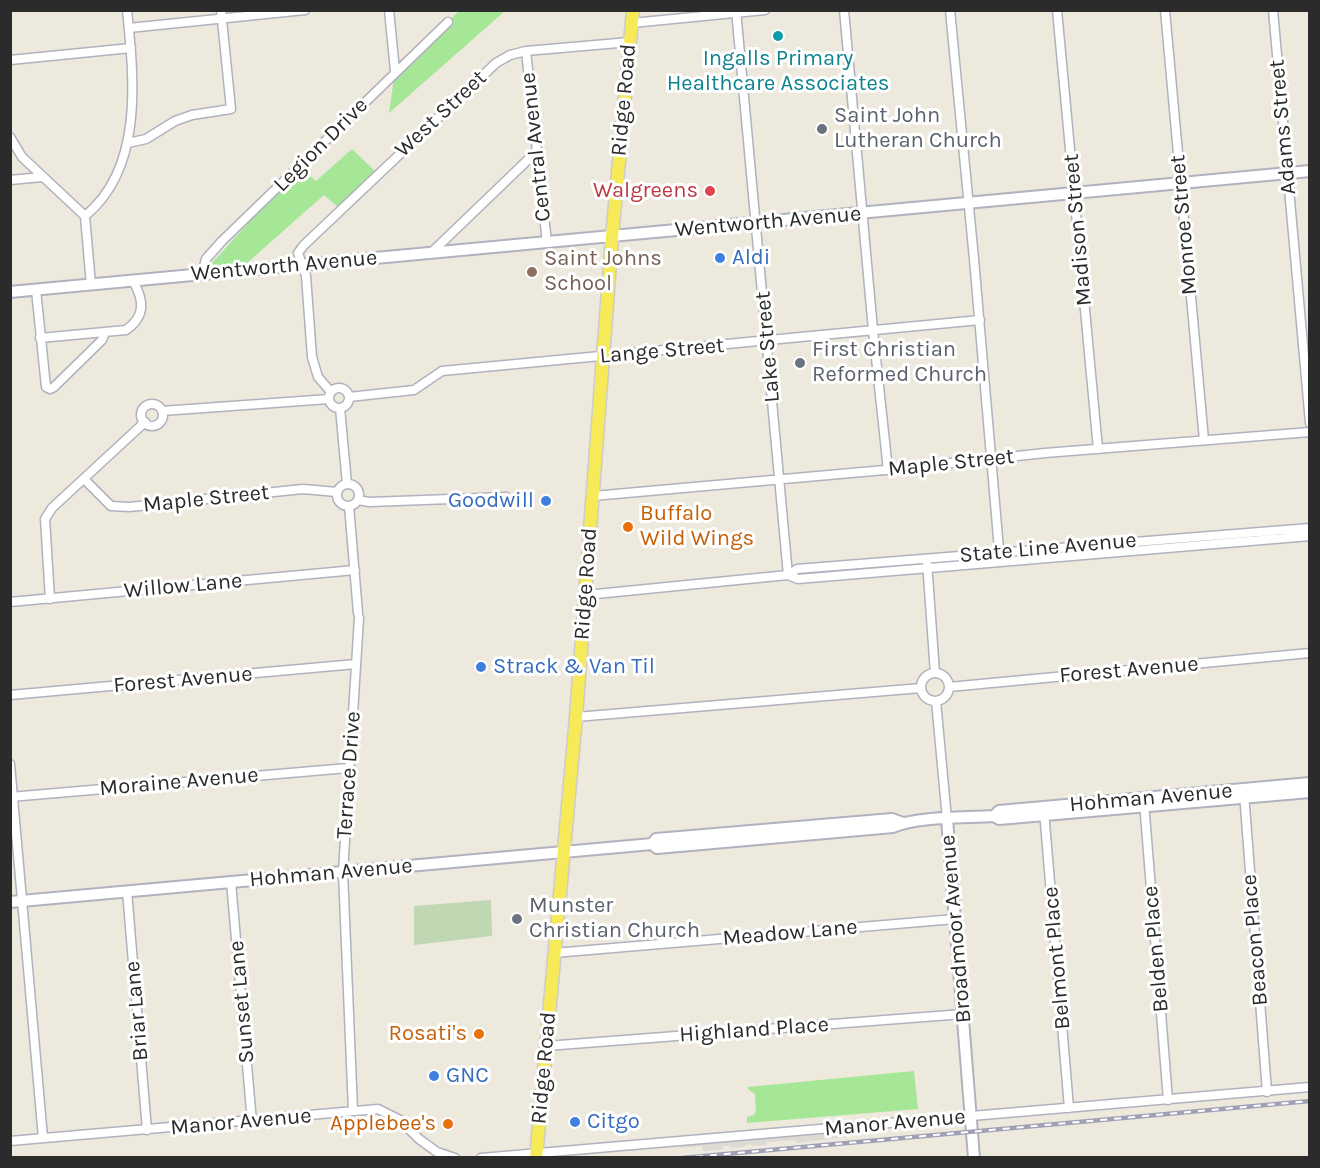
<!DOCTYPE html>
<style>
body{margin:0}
#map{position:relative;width:1320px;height:1168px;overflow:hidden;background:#ede9dd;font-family:Karla,sans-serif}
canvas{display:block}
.frame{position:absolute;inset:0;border:12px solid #2b2b2b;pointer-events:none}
</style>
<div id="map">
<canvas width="1320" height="1168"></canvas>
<div class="frame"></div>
</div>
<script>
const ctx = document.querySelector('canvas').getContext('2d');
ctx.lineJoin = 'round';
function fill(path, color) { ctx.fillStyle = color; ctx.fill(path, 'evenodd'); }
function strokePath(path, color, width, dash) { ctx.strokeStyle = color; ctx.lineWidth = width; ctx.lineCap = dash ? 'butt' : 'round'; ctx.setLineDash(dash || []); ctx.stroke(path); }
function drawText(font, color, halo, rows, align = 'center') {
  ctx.font = font + ' Karla,sans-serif'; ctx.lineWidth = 6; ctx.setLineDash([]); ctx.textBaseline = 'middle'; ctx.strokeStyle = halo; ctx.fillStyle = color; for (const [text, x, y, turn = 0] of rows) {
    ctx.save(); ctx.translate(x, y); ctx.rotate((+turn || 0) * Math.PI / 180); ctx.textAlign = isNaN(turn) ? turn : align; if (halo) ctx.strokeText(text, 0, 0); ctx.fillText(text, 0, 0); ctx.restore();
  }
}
fill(new Path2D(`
 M459,11H505L389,113L395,71Z
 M352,149L378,174L341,210L324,195L239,270L202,274L299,167L316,181Z
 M914,1071L918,1109L747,1123V1117L754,1115L756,1111L755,1094L748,1089V1087Z`), '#a6e697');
fill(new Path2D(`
 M491,900L492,936L414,945V906Z`), '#bfd8b3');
fill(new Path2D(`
 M844,1131L845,1137L797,1143L796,1140L767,1142L766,1145L752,1146L751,1144L745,1145V1147L730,1148V1146H723V1149L708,1151H703L702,1146L681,1148V1145L690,1142Z`), '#dddbd4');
const street = new Path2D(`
 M389,10L395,71
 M736,10L788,575
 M844,10L873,330L888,470
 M950,10L974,259L1000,561
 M1057,10L1098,449
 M1165,10L1204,440
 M1273,10L1310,423
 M632,23L765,10
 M129,28L305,10
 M526,51L547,243
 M10,60L131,48
 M10,137L22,157L85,216
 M128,143L146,139L175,121L192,115L231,109L221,10
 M10,180L42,177
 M85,216C144,168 134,78 127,10
 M85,216L91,285
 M431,253L536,152
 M202,274L206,259L222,241L448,22
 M36,290L46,387L50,389L54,387L102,340L105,332
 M40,338L126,330C146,316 144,300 133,281
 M329 398a10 10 0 1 1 20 0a10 10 0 1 1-20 0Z
 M331,392L318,377L312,357L306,276L298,253L303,246L496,63L510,55L526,51L630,42
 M349,397L414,390L442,371L980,320
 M141 415a11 11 0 1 1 22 0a11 11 0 1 1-22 0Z
 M340,408L347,484
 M162,411L329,399
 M85,480L111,506L129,507L303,489L337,492
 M337 495a11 11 0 1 1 22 0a11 11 0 1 1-22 0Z
 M593,496L896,469L1045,453L1310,432
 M358,500L369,502L506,497
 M349,506L358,613
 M927,562L935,673
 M788,575L797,569L1310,528
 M586,595L788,575L798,579L1310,536
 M50,599L45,519L52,508L145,422
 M10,602L355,570
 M921 687a14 14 0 1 1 28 0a14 14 0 1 1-28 0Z
 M949,687L1310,653
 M10,695L356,664
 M936,701L947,819
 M576,717L921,688
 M10,764L43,1138
 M1244,793L1267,1092
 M10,797L348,768
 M1144,802L1168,1100
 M1044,811L1069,1108
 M231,882L252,1122
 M127,891L147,1130
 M554,953L955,919
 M546,1046L963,1014
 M353,1111L343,872L359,618
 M10,1141L378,1109L400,1120L419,1139L437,1152L455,1158
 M481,1158L1310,1087`);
const secondary = new Path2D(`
 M10,292L1310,171
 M994,816L999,811L1310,783
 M947,819L974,1158
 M652,844L656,839L892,819L903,823
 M10,902L652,844L657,848L893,827C917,816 966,818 994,816L999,819L1310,792`);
const primary = new Path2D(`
 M536,1158L576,717L612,237L633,10`);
strokePath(street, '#b1b1bf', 11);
strokePath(secondary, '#b1b1bf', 14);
strokePath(primary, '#ccc', 15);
strokePath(street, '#fff', 8);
strokePath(secondary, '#fff', 10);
strokePath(primary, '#f6ea59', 12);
const rail = new Path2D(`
 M682,1158L1310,1101`);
strokePath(rail, '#a09fb6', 4.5);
strokePath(rail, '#fff', 2, [7]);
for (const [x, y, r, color] of [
 [778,36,6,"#0f9aa8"],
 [822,129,6,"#6b7280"],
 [710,191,6,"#e0444e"],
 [720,258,6,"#3f7fe0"],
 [532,272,6,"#8d6e63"],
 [800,363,6,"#6b7280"],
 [546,501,6,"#3f7fe0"],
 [628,527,6,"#e8710a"],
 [481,667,6,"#3f7fe0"],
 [517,919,6,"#6b7280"],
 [479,1034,6,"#e8710a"],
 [434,1076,6,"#3f7fe0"],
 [575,1122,6,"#3f7fe0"],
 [448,1124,6,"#e8710a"]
]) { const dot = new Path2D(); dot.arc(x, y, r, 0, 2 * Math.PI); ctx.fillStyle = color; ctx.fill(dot); strokePath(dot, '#fff', 2); }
drawText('22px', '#0d838f', '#fff', [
 ["Ingalls Primary",778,59],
 ["Healthcare Associates",778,84]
]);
drawText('22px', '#2b2b2b', '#fff', [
 ["Ridge Road",624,100,-85],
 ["West Street",441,114,-43],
 ["Adams Street",1283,127,-95],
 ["Legion Drive",321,145,-45],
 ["Central Avenue",536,147,-96],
 ["Wentworth Avenue",768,222,-5],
 ["Monroe Street",1184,225,-95],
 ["Madison Street",1078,230,-95],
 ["Wentworth Avenue",284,266,-5],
 ["Lake Street",768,347,-95],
 ["Lange Street",662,351,-5],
 ["Maple Street",951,463,-6],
 ["Maple Street",206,499,-6],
 ["State Line Avenue",1048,548,-5],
 ["Ridge Road",586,584,-86],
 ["Willow Lane",183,586,-5],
 ["Forest Avenue",1129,670,-5],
 ["Forest Avenue",183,680,-5],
 ["Terrace Drive",349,775,-86],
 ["Moraine Avenue",179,782,-5],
 ["Hohman Avenue",1151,798,-5],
 ["Hohman Avenue",331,873,-5],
 ["Broadmoor Avenue",956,929,-95],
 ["Meadow Lane",790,933,-5],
 ["Beacon Place",1255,940,-95],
 ["Belden Place",1156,949,-95],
 ["Belmont Place",1057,958,-95],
 ["Sunset Lane",242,1002,-95],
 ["Briar Lane",137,1011,-95],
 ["Highland Place",754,1030,-4],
 ["Ridge Road",544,1068,-85],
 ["Manor Avenue",241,1122,-5],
 ["Manor Avenue",895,1123,-5]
]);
drawText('22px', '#5b616d', '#fff', [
 ["Saint John",834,116],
 ["Lutheran Church",834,141],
 ["First Christian",812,350],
 ["Reformed Church",812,375],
 ["Munster",529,906],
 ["Christian Church",529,931]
], 'left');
drawText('22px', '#be3a42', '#fff', [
 ["Walgreens",698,191]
], 'right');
drawText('22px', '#366cbe', '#fff', [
 ["Aldi",732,258],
 ["Goodwill",534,501,"right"],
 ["Strack & Van Til",493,667],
 ["GNC",446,1076],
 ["Citgo",587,1122]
], 'left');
drawText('22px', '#785e54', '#fff', [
 ["Saint Johns",544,259],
 ["School",544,284]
], 'left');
drawText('22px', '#c56008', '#fff', [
 ["Buffalo",640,514,"left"],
 ["Wild Wings",640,539,"left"],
 ["Rosati's",467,1034],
 ["Applebee's",436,1124]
], 'right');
</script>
